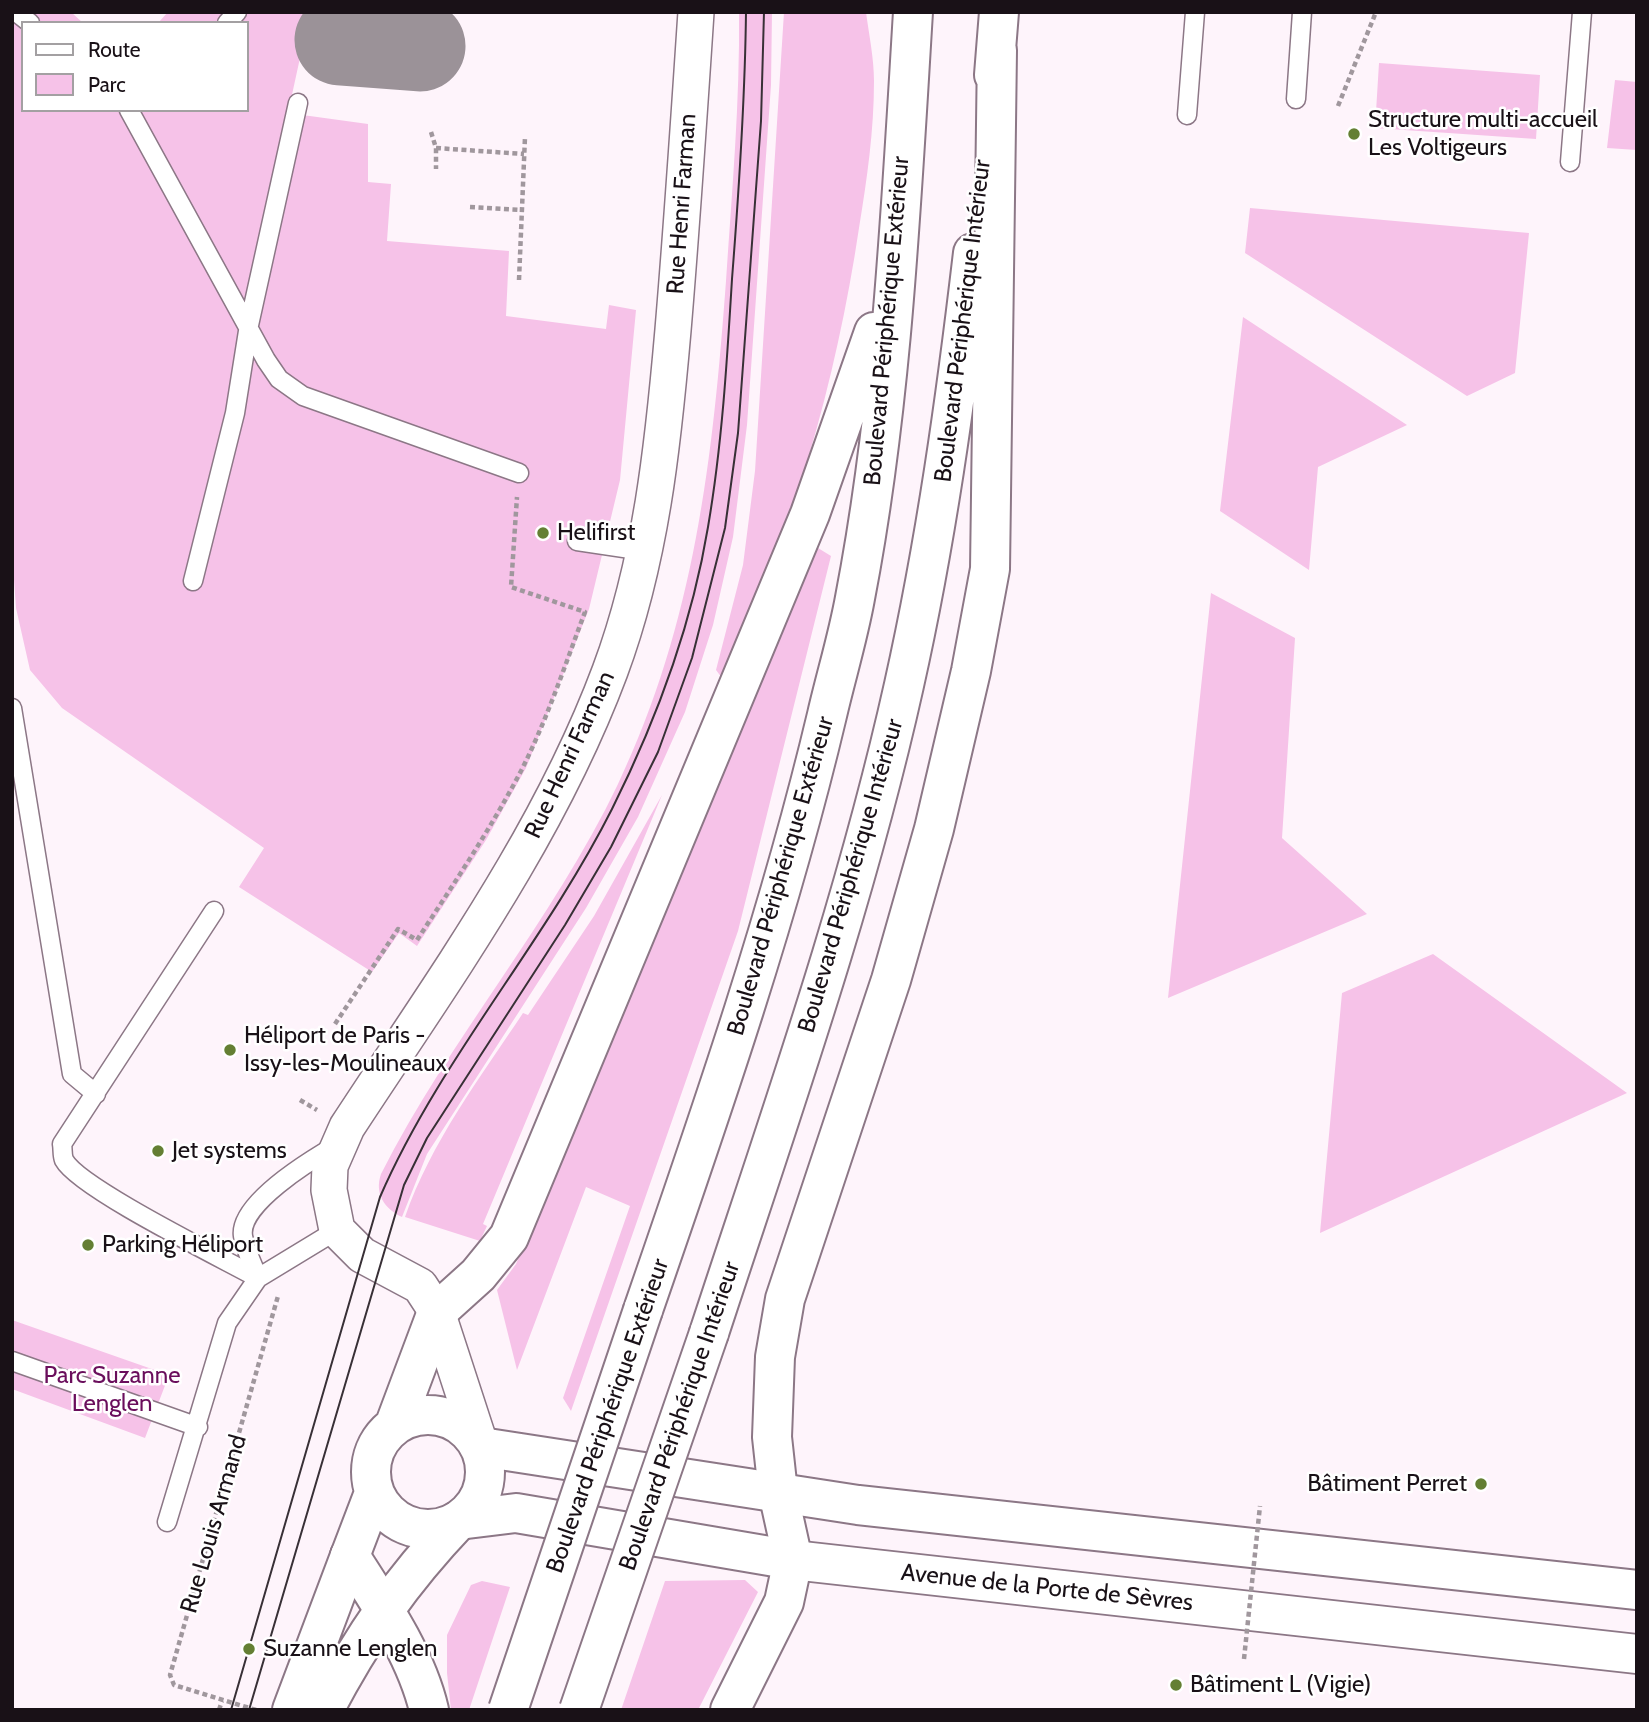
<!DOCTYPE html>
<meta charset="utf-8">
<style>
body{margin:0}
#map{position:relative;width:1649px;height:1722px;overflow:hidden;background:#fef4fb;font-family:Cabin,sans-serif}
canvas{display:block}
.frame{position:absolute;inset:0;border:14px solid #191117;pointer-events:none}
.legend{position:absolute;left:21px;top:21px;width:228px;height:91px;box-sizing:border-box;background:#fff;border:2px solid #a3a0a2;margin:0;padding:9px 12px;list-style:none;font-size:21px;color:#191117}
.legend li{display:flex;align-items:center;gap:14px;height:35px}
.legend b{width:35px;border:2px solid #a3a0a2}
</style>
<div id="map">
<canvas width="1649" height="1722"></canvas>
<div class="frame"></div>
<ul class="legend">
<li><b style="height:9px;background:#fff"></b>Route</li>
<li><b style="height:19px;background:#f6c2e8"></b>Parc</li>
</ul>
</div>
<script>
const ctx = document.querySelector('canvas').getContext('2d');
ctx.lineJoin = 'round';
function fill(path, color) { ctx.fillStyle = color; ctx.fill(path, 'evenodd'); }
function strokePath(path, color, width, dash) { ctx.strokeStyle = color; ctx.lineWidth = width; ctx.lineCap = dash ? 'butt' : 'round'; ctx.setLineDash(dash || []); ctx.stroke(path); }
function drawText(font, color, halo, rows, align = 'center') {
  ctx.font = font + ' Cabin,sans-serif'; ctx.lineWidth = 5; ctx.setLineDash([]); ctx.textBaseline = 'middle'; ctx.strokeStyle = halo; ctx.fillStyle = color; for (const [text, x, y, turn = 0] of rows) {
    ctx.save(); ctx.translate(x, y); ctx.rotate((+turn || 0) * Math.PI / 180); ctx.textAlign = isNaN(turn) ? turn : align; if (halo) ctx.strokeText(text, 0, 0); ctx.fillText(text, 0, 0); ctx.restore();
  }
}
fill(new Path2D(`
 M12,12H71L83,23H23V110H247V23H158L168,12H310L288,113L368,124V182L391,184L387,241L509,251L506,316L606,329L609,305L636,310L620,480L589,609L526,768L486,840L417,946L399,933L372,972L239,887L264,848L62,708L30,670L16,608L12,551Z
 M739,12H772L771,85L747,425L733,537L713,625L685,712L638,817L586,908L427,1154L402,1217C385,1209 374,1194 381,1174C450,1038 552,922 618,784C695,622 713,457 726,281C732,191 740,102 739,12Z
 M784,12H866C869,35 874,58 874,81C874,131 867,179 859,228C836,382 792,538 722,678L716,670L743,565L755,471Z
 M1379,63L1540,75L1536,139L1375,128Z
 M1615,80L1637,82V150L1607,148Z
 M1250,208L1529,233L1515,373L1467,396L1245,253Z
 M1243,317L1407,425L1318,467L1309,570L1220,511Z
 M818,548L831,556L738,931L571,1411L563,1398L630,1206L586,1187L517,1370L497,1290L516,1264Z
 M1211,593L1295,638L1282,838L1367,914L1168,998Z
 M662,795L483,1224L487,1226L480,1241L405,1217C431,1142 480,1078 523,1013L528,1015L594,916Z
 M1433,954L1627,1093L1320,1233L1342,993Z
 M12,1320L169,1375L145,1438L12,1389Z
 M745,1580L758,1592L698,1710H621L665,1581Z
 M482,1581L510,1587L469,1710H451L447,1673V1635L471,1585Z`), '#f6c2e8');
strokePath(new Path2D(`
 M340,40L420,46`), '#9b9298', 91);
const lane = new Path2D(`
 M16,12L30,23
 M227,23L237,12
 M1296,99L1302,12
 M129,110L266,360L279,379L303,396L519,473
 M1187,115L1195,12
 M1570,162L1582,12
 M577,541L644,551
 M193,581L235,413L249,325L298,103
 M12,708L72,1074L96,1094
 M214,911L62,1144C63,1149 62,1155 64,1160C79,1188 222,1258 258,1278
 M258,1278C253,1265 245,1249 243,1236C238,1204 311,1160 335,1146
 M12,1361L198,1427
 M167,1522L227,1323L258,1278L337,1230`);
const street = new Path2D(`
 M481,1447L437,1312L420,1286L362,1255L337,1230L329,1190L330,1166L347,1127C443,980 548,837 610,671C651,561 663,446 673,330C682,224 689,118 696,12`);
const secondary = new Path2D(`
 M292,1710L350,1556
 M324,1710C363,1636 401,1581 459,1520`);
const primary = new Path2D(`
 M371 1472a57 57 0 1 1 114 0a57 57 0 1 1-114 0Z
 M395,1424L437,1312
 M481,1447L858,1505L1637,1590
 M459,1520L516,1513L793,1560L1637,1654
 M350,1556L374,1493`);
const highway = new Path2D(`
 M994,75L999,12
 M643,1310C711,1113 779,917 827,715C836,676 848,637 855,598C892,406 901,207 913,12
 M437,1312L478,1275L509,1237L810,514L874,332
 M709,1333C779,1119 855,905 904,685C936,542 956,398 973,253
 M350,1556C380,1603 416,1655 429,1710
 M730,1710L784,1602L793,1560L778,1492L772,1437L775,1357L785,1299L891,980L934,829L971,671L990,569L997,50`);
strokePath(lane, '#8c7786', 21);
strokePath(street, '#8c7786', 38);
strokePath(secondary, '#8c7786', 42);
strokePath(primary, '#8c7786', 42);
strokePath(highway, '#8c7786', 42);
strokePath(new Path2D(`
 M1338,106L1376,12
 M431,132L436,148V169
 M436,148L524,154
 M470,207L521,210
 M519,280L525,137
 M335,1024L398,929L417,940C453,885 490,830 521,771C547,720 565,665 585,612L511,587L517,497
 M300,1100L317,1110
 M219,1710L222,1701
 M256,1710L174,1685L170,1675L278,1296`), '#a0979d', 4.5, [5, 3.5]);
strokePath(lane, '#fff', 18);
strokePath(street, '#fff', 35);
strokePath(secondary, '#fff', 38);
strokePath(primary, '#fff', 38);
strokePath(highway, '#fff', 38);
strokePath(new Path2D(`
 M231,1710L380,1197C440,1059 544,944 612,809C656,721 692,624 708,527C722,445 727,362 732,279C739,190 745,102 746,12
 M249,1710L404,1185L427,1138L565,925L611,847L658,752L692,658L725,528L738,433L761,121L764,12`), '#383036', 2);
const highwayBridge = new Path2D(`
 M508,1710L643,1310
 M579,1710L709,1333`);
strokePath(highwayBridge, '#8c7786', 42, []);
strokePath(new Path2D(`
 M1244,1659L1260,1506`), '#a0979d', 4.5, [5, 3.5]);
strokePath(highwayBridge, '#fff', 38);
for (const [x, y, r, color] of [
 [1354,134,7,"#647f33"],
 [543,533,7,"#647f33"],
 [230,1050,7,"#647f33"],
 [158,1151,7,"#647f33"],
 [88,1245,7,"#647f33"],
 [1481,1484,7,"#647f33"],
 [249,1649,7,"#647f33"],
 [1176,1685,7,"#647f33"]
]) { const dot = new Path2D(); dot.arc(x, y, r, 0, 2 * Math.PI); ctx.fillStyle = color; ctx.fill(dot); strokePath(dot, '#fff', 2.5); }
drawText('24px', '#191117', '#fff', [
 ["Structure multi-accueil",1368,120],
 ["Les Voltigeurs",1368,148],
 ["Helifirst",557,533],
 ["Héliport de Paris -",244,1036],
 ["Issy-les-Moulineaux",244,1064],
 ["Jet systems",172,1151],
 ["Parking Héliport",102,1245],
 ["Bâtiment Perret",1467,1484,"right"],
 ["Suzanne Lenglen",263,1649],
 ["Bâtiment L (Vigie)",1190,1685]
], 'left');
drawText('24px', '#191117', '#fff', [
 ["Rue Henri Farman",682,204,-86],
 ["Boulevard Périphérique Extérieur",887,321,-85],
 ["Boulevard Périphérique Intérieur",963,321,-83],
 ["Rue Henri Farman",570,755,-65],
 ["Boulevard Périphérique Extérieur",781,876,-74],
 ["Boulevard Périphérique Intérieur",851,876,-74],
 ["Boulevard Périphérique Extérieur",608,1416,-71],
 ["Boulevard Périphérique Intérieur",680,1416,-71],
 ["Rue Louis Armand",214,1524,-74],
 ["Avenue de la Porte de Sèvres",1047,1588,6]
]);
drawText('24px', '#6a0e5c', '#fff', [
 ["Parc Suzanne",112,1376],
 ["Lenglen",112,1404]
]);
</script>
